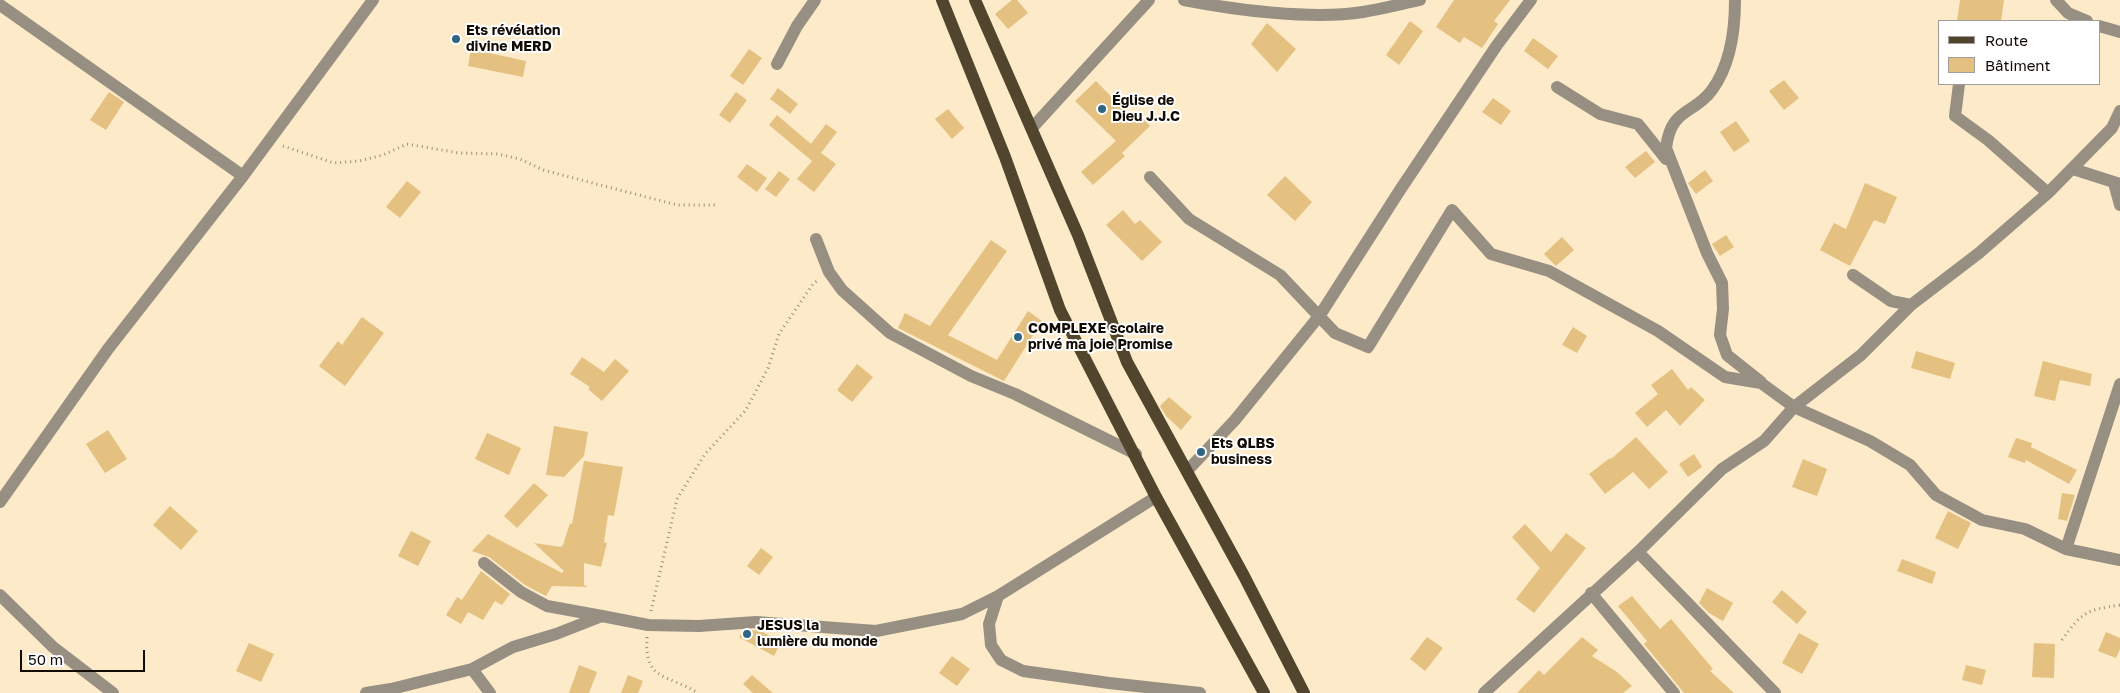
<!DOCTYPE html>
<meta charset="utf-8">
<style>
body{margin:0}
#map{position:relative;width:2120px;height:693px;overflow:hidden;background:#fceac9;font-family:"Golos Text",sans-serif}
canvas{display:block}
.legend{position:absolute;left:1938px;top:20px;width:162px;height:65px;box-sizing:border-box;background:#fff;border:1px solid #a09d9a;margin:0;padding:6px 9px;list-style:none;font-size:15px;color:#110b03}
.legend li{display:flex;align-items:center;gap:10px;height:25px}
.legend b{width:25px;border:1px solid #a09d9a}
.scale{position:absolute;left:20px;top:650px;width:125px;height:22px;box-sizing:border-box;border:2px solid #110b03;border-top:0;padding-left:6px;font-size:15px;line-height:18px;white-space:nowrap;color:#110b03;-webkit-text-stroke:4px #fff;paint-order:stroke}
</style>
<div id="map">
<canvas width="2120" height="693"></canvas>
<ul class="legend">
<li><b style="height:6px;background:#51452d"></b>Route</li>
<li><b style="height:14px;background:#e4c180"></b>Bâtiment</li>
</ul>
<div class="scale">50 m</div>
</div>
<script>
const ctx = document.querySelector('canvas').getContext('2d');
ctx.lineJoin = 'round';
function fill(path, color) { ctx.fillStyle = color; ctx.fill(path, 'evenodd'); }
function strokePath(path, color, width, dash) { ctx.strokeStyle = color; ctx.lineWidth = width; ctx.lineCap = dash ? 'butt' : 'round'; ctx.setLineDash(dash || []); ctx.stroke(path); }
function drawText(font, color, halo, rows, align = 'center') {
  ctx.font = font + ' "Golos Text",sans-serif'; ctx.lineWidth = 4; ctx.setLineDash([]); ctx.textBaseline = 'middle'; ctx.strokeStyle = halo; ctx.fillStyle = color; for (const [text, x, y, turn = 0] of rows) {
    ctx.save(); ctx.translate(x, y); ctx.rotate((+turn || 0) * Math.PI / 180); ctx.textAlign = isNaN(turn) ? turn : align; if (halo) ctx.strokeText(text, 0, 0); ctx.fillText(text, 0, 0); ctx.restore();
  }
}
fill(new Path2D(`
 M1012,0H1017L1028,13L1008,29L995,14Z
 M1454,0H1510L1494,21L1498,24L1482,48L1464,37L1460,43L1436,27Z
 M1960,0H2004L2001,21H1957Z
 M1410,21L1423,31L1399,65L1386,55Z
 M1267,23L1296,49L1277,72L1251,44Z
 M1533,38L1558,56L1548,69L1524,51Z
 M471,49L526,61L523,77L468,66Z
 M749,49L762,58L743,85L730,76Z
 M1784,80L1799,98L1784,110L1769,91Z
 M1096,81L1135,121L1140,115L1150,126L1122,153L1125,156L1093,185L1081,172L1116,141L1075,101Z
 M778,88L798,104L790,114L770,99Z
 M109,92L124,102L106,130L90,120Z
 M736,92L747,100L730,123L719,115Z
 M1493,98L1511,111L1501,125L1482,112Z
 M948,109L964,128L952,139L935,119Z
 M777,115L811,144L826,124L837,132L821,153L836,164L814,192L797,179L812,161L769,125Z
 M1736,121L1750,141L1734,152L1720,132Z
 M1646,151L1655,162L1635,178L1625,167Z
 M747,164L767,178L757,192L737,177Z
 M1705,170L1713,181L1696,194L1688,183Z
 M779,171L790,179L776,197L765,189Z
 M1285,176L1312,202L1295,221L1267,195Z
 M407,181L421,192L400,218L386,207Z
 M1865,183L1897,197L1885,224L1874,220L1850,266L1820,250L1834,223L1846,229Z
 M1123,210L1135,224L1140,220L1162,242L1142,261L1106,225Z
 M1726,235L1734,247L1720,256L1712,244Z
 M1562,237L1574,250L1556,266L1544,254Z
 M991,240L1007,251L948,335L997,360L1028,311L1042,321L1004,381L898,328L905,313L930,326Z
 M362,317L384,333L345,386L319,366L338,341L342,345Z
 M1573,327L1587,336L1577,353L1562,345Z
 M1916,351L1955,363L1950,379L1911,368Z
 M582,357L604,372L615,359L629,371L602,401L588,389L590,387L570,374Z
 M2043,361L2092,374L2090,386L2060,380L2055,401L2034,396Z
 M857,364L873,377L852,402L837,390Z
 M1672,369L1688,390L1691,387L1705,400L1680,426L1666,410L1647,427L1635,413L1658,394L1651,385Z
 M1169,397L1192,417L1181,430L1166,416L1160,406Z
 M554,426L588,432L584,456L564,477L546,475Z
 M108,430L127,459L105,473L86,444Z
 M487,433L521,448L509,475L475,459Z
 M1636,437L1668,472L1649,489L1633,472L1605,494L1589,474L1610,458L1611,459Z
 M2016,438L2032,443L2031,447L2077,470L2069,484L2026,460L2025,463L2008,457Z
 M1694,454L1702,467L1688,477L1679,464Z
 M1803,459L1827,469L1817,496L1792,487Z
 M584,461L623,467L614,516L608,515L604,542L607,543L601,567L584,563V585L588,587L552,586L546,596L525,585L489,557L472,551L488,534L562,573L564,571L534,543L561,547L563,545L570,523L572,524Z
 M534,483L548,495L517,528L504,516Z
 M2062,493L2075,495L2067,521L2058,519Z
 M170,506L198,531L181,550L153,525Z
 M1948,511L1971,523L1958,549L1935,538Z
 M1525,524L1551,552L1566,533L1586,548L1534,613L1516,599L1540,568L1512,537Z
 M411,531L431,541L418,566L398,556Z
 M761,548L773,557L759,575L747,566Z
 M1902,559L1936,572L1932,584L1897,571Z
 M481,571L510,594L502,605L495,601L483,620L468,612L461,624L446,615L457,597L462,600Z
 M1707,588L1733,603L1723,621L1709,613L1699,603Z
 M1782,590L1807,612L1797,624L1772,602Z
 M1632,596L1660,629L1671,619L1713,669L1710,671L1734,693H1684L1644,644L1647,641L1618,606Z
 M759,630L781,642L774,656L739,637L743,631Z
 M2106,632L2120,638V649L2116,658L2098,651Z
 M1799,633L1819,644L1802,674L1782,663Z
 M1427,637L1443,648L1425,671L1410,659Z
 M1582,637L1598,650L1592,656L1617,672L1632,686L1623,693H1517L1539,670L1544,675Z
 M249,643L274,654L261,682L236,671Z
 M2034,643L2055,644L2054,678L2032,677Z
 M952,656L970,669L957,686L939,673Z
 M579,665L597,672L589,693H569Z
 M1966,665L1986,670L1982,685L1962,680Z
 M628,675L643,681L638,693H621Z
 M752,675L773,693H753L743,684Z`), '#e4c180');
strokePath(new Path2D(`
 M283,146L334,163L359,161L383,155L407,144L459,153L498,154L520,159L543,170L677,205H715
 M651,611L677,499L705,454L746,410L768,368L779,334L813,284L818,280
 M647,637C644,682 668,674 698,693
 M2062,640C2082,612 2086,610 2120,605`), '#9b8e77', 3, [1, 4]);
strokePath(new Path2D(`
 M1184,0C1235,10 1312,20 1363,12C1382,9 1401,4 1420,0
 M1735,0C1735,30 1731,64 1712,90C1694,115 1671,107 1666,148L1707,253L1722,283L1723,309L1720,335L1727,355L1761,382
 M2056,0L2068,13L2087,21
 M0,5L243,176
 M2099,26L2120,32
 M777,64L797,26L815,0
 M1959,84L1955,116L1988,140L2048,193
 M1557,87L1600,114L1638,124L1666,159
 M1032,128L1149,0
 M2073,169L2120,184
 M1150,177L1189,219L1280,275L1335,333L1368,347L1452,210L1491,254L1549,271L1658,331L1725,377L1761,383L1794,407L1870,441L1910,465L1936,495L1982,520L2025,529L2066,549L2120,560
 M2114,183L2120,205
 M816,239L829,272L842,290L890,333L971,376L1015,394L1136,454
 M1853,275L1891,301L1911,305
 M1187,471L1235,420L1320,315L1400,190L1497,45L1531,0
 M0,502L108,349L243,176L373,0
 M2066,549L2120,384
 M1638,552L1775,693
 M484,563L521,592L547,606L602,616
 M1591,593L1674,693
 M0,595L53,647L113,693
 M998,596L989,624L991,645L1001,660L1023,671L1109,683L1200,693
 M472,669L490,693
 M366,693L391,689L472,669L513,647L556,634L602,616L648,625L699,626L756,622L876,631L962,614L998,596L1156,497
 M1484,693L1638,552L1722,469L1764,441L1794,407L1861,355L1911,305L1979,253L2048,193L2112,128L2120,111`), '#978f82', 12);
strokePath(new Path2D(`
 M942,0L1005,157L1060,310L1156,497L1264,693
 M975,0L1078,235L1127,362L1244,576L1304,693`), '#51452d', 12);
for (const [x, y, r, color] of [
 [456,39,5,"#2e6580"],
 [1102,109,5,"#2e6580"],
 [1018,337,5,"#2e6580"],
 [1201,452,5,"#2e6580"],
 [747,634,5,"#2e6580"]
]) { const dot = new Path2D(); dot.arc(x, y, r, 0, 2 * Math.PI); ctx.fillStyle = color; ctx.fill(dot); strokePath(dot, '#fff', 2); }
drawText('bold 14px', '#110b03', '#fff', [
 ["Ets révélation",466,31],
 ["divine MERD",466,47],
 ["Église de",1112,101],
 ["Dieu J.J.C",1112,117],
 ["COMPLEXE scolaire",1028,329],
 ["privé ma joie Promise",1028,345],
 ["Ets QLBS",1211,444],
 ["business",1211,460],
 ["JESUS la",757,626],
 ["lumière du monde",757,642]
], 'left');
</script>
